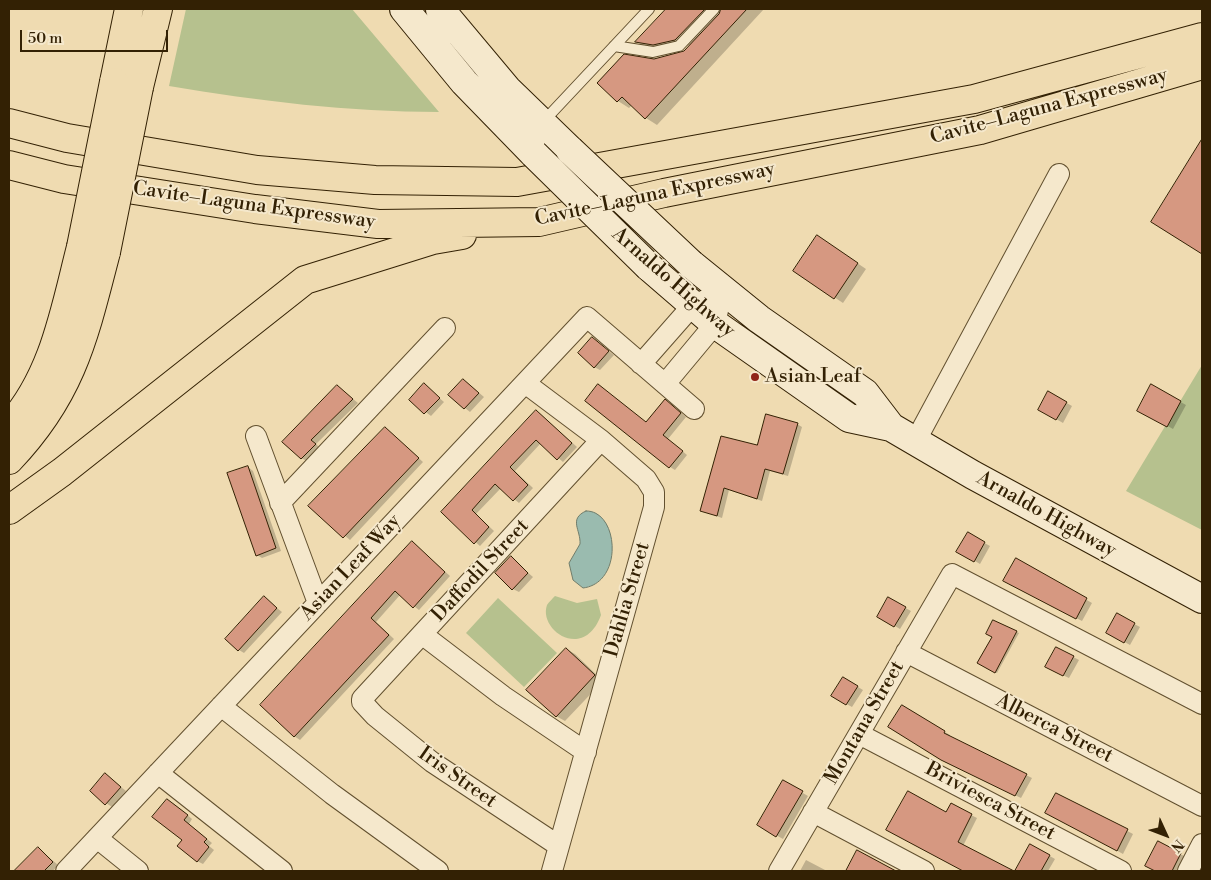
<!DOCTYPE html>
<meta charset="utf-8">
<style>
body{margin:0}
#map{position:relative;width:1211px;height:880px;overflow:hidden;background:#efdbb1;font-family:"Libre Bodoni",serif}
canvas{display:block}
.frame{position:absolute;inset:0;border:10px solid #332104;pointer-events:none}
.north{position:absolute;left:1141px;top:810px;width:50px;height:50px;-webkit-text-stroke:4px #f5e8cc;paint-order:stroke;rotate:133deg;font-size:14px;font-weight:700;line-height:20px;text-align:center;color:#332104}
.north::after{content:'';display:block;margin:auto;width:18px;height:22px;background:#332104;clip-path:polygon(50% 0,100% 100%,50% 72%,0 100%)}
.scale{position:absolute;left:20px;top:30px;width:148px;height:22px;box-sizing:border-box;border:2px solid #332104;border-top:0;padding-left:6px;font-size:15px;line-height:18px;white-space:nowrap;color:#332104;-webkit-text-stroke:4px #f5e8cc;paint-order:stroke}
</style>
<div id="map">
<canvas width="1211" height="880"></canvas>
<div class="frame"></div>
<div class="north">N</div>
<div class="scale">50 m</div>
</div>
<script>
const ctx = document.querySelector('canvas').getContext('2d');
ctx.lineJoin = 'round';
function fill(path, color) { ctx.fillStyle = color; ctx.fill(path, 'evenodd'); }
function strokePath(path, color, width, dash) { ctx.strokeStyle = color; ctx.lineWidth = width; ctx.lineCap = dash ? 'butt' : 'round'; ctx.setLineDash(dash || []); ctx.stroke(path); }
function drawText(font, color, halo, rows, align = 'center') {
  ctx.font = font + ' "Libre Bodoni",serif'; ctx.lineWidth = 4; ctx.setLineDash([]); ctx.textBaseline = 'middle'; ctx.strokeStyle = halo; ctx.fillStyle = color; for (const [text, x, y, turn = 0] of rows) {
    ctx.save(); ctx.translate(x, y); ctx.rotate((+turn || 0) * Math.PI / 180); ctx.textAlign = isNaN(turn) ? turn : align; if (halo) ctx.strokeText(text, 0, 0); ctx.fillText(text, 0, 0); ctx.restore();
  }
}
fill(new Path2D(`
 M186,9H352L439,112C348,112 259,101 169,86Z
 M1202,365V530L1126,491Z
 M555,596L577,603L597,599L601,615C584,662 538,630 547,605C549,602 553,598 555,596Z
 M498,598L557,653L524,687L466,633Z`), '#b6c18e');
const water = new Path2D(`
 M586,511C619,510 624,583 583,588L573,580L569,563L580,544C581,530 568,519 586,511Z`);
fill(water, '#9abbaf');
strokePath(water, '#717d6b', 1);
fill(new Path2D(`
 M668,9H764L657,125L646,118L632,105L629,108L618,101L599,83L654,60L682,54L690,45L665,51L647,48L637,42Z
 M1202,141V252L1153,222Z
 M826,242L866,269L843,303L795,271Z
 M593,339L614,355L600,370L594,367Z
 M464,380L484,397L470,412L465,408Z
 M424,385L444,402L431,416L410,400Z
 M337,386L358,403L316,444L320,448L307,461L301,458Z
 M1152,386L1186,405L1173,429L1139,410Z
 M1049,393L1072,406L1063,423L1039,409Z
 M671,404L686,417L668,439L687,455L675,470L670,467L647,423Z
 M537,411L577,447L563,462L541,443L515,471L533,488L519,503L501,488L476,514L494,531L480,546L442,512Z
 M797,424L802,427L788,476L770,471L762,501L729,490L722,518L702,511L757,447Z
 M385,428L423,462L350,540L310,506Z
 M248,467L253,471L281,551L262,558L257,555Z
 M968,534L990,546L980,564L958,551Z
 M412,542L450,576L419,610L400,595L376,622L394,639L300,740L294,736Z
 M511,558L533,577L519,592L513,589Z
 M1016,560L1092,603L1082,621L1010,584Z
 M264,598L282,612L244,653L239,650Z
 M889,599L911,611L900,629L878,616Z
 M1117,615L1140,627L1130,645L1108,633Z
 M994,621L1019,633L997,673L979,663L993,637Z
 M1056,648L1079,660L1069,678L1052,670Z
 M566,649L575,654L603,681L565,721L556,716Z
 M843,678L863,690L852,707L832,696Z
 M902,707L950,735L949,737L1032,778L1021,798L948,763Z
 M106,775L126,791L112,807L106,803Z
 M784,782L808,796L783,839L758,825Z
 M1057,794L1133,834L1123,854L1047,812Z
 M173,803L192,819L189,824L212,843L209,846L214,850L203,864L197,861L184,840Z
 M947,814L971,815L977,818L963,846L1011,871H967L902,837Z
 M1031,845L1055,859L1048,871H1017Z
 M38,848L58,865L53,871H16Z
 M1180,854L1186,857L1179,871H1157L1147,866Z
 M806,860L827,871H800Z`), '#0003');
const building = new Path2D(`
 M666,9H705L675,40L653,45L635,42Z
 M721,9H747L645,119L622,97L617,102L597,83L624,54L654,59L684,51L719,14Z
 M1202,139V254L1151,222Z
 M817,235L858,263L834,299L793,271Z
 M592,337L609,351L594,368L578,353Z
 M463,379L479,393L464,409L448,395Z
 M424,383L440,398L424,414L409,400Z
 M598,384L646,422L665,399L681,413L663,435L683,451L669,468L585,401Z
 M1151,384L1181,401L1167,427L1137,411Z
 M337,385L353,399L311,440L316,444L301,459L282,442Z
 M1048,391L1067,402L1056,420L1038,410Z
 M536,410L572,443L557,460L536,440L510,467L528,485L513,501L495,484L472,510L489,527L474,544L441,512Z
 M766,414L798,423L783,474L765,469L757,499L724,488L717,516L700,511L721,436L757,445Z
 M385,427L419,458L343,538L308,506Z
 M248,466L276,548L256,556L227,473Z
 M968,532L985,542L974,562L956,552Z
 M412,541L445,572L413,608L395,591L371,618L389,635L294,737L260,705Z
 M511,556L528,573L512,590L495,573Z
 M1016,558L1087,598L1076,619L1003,581Z
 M264,596L277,608L238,651L225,639Z
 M888,597L906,607L894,627L877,617Z
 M1117,613L1135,623L1124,643L1106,633Z
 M993,620L1017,631L995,673L977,663L992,637L986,634Z
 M1056,647L1074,656L1063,676L1045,667Z
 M566,648L595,675L556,717L526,690Z
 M843,677L858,686L846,705L831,696Z
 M902,705L945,731L944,733L1027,774L1015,796L941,760L888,727Z
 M105,773L121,787L105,805L90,791Z
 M783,780L803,791L776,837L757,825Z
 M908,791L946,812L951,803L972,814L958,842L1014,871H963L886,830Z
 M1056,793L1128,829L1117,851L1045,813Z
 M167,799L188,815L184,820L207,839L204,842L209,847L197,862L177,846L182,840L152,817Z
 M1158,841L1181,853L1172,871H1155L1145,866Z
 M1030,844L1050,855L1041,871H1015Z
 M38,847L53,862L44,871H14Z
 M857,850L896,871H846Z`);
fill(building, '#d69881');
strokePath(building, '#332104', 1);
const service = new Path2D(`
 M614,46L653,52L679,46L714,9
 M542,123L649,9`);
const minor = new Path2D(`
 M641,364L692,306L705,300
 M525,383L601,440L646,479L654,492V507L552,871
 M665,384L715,324L722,292
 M256,436L318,603
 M915,442L1059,174
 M280,503L445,328
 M423,635L503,696L586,752
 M906,652L1202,806
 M221,706L332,794L438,871
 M859,734L1121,871
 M158,773L282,871
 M813,812L924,871
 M97,838L138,871
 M559,846L432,762L375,716L362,702V699L601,440
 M66,871L587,317L694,409
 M779,871L952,574L1202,704
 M1188,871L1202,844`);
const secondary = new Path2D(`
 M404,9L464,82L534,154
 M440,9L507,89L570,150
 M691,264L759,319L865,393L891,427L973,475L1202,599
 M649,267L715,324L849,418L891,427`);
const motorway = new Path2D(`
 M114,82L129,9
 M139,87L158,9
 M9,123L67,138L257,170L375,180L517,182L974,99L1202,37
 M9,165L64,179L255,209L378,224L539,222L664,193L980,130L1202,65
 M9,426C54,377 65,309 81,247
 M9,460C72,394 84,337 106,252
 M9,510L62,472L305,280L433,240L462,235`);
strokePath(service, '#62502f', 12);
strokePath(minor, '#62502f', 22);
strokePath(secondary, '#332104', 30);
strokePath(motorway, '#332104', 30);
strokePath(service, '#f5e8cc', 10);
strokePath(minor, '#f5e8cc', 20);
strokePath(secondary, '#f5e8cc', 28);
strokePath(motorway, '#efdbb1', 28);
const secondaryBridge = new Path2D(`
 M570,150L691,264
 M534,154L649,267`);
const motorwayBridge = new Path2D(`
 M81,247L114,82
 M106,252L139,87`);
strokePath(secondaryBridge, '#332104', 30, []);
strokePath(motorwayBridge, '#332104', 30, []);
strokePath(secondaryBridge, '#f5e8cc', 28);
strokePath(motorwayBridge, '#efdbb1', 28);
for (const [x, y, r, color] of [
 [755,377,5,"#8f2418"]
]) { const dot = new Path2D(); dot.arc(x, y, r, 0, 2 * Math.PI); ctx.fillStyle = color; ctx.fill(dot); strokePath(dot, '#f5e8cc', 2); }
drawText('20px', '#332104', '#f5e8cc', [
 ["Cavite–Laguna Expressway",1049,107,-15],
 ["Cavite–Laguna Expressway",655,195,-12],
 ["Cavite–Laguna Expressway",254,206,8],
 ["Arnaldo Highway",673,283,41],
 ["Arnaldo Highway",1046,515,29],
 ["Asian Leaf Way",351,568,-47],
 ["Daffodil Street",481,571,-47],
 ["Dahlia Street",628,600,-74],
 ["Montana Street",865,723,-60],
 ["Alberca Street",1054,729,27],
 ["Iris Street",457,778,35],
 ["Briviesca Street",990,802,28]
]);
drawText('20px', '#332104', '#f5e8cc', [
 ["Asian Leaf",765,377]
], 'left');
</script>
